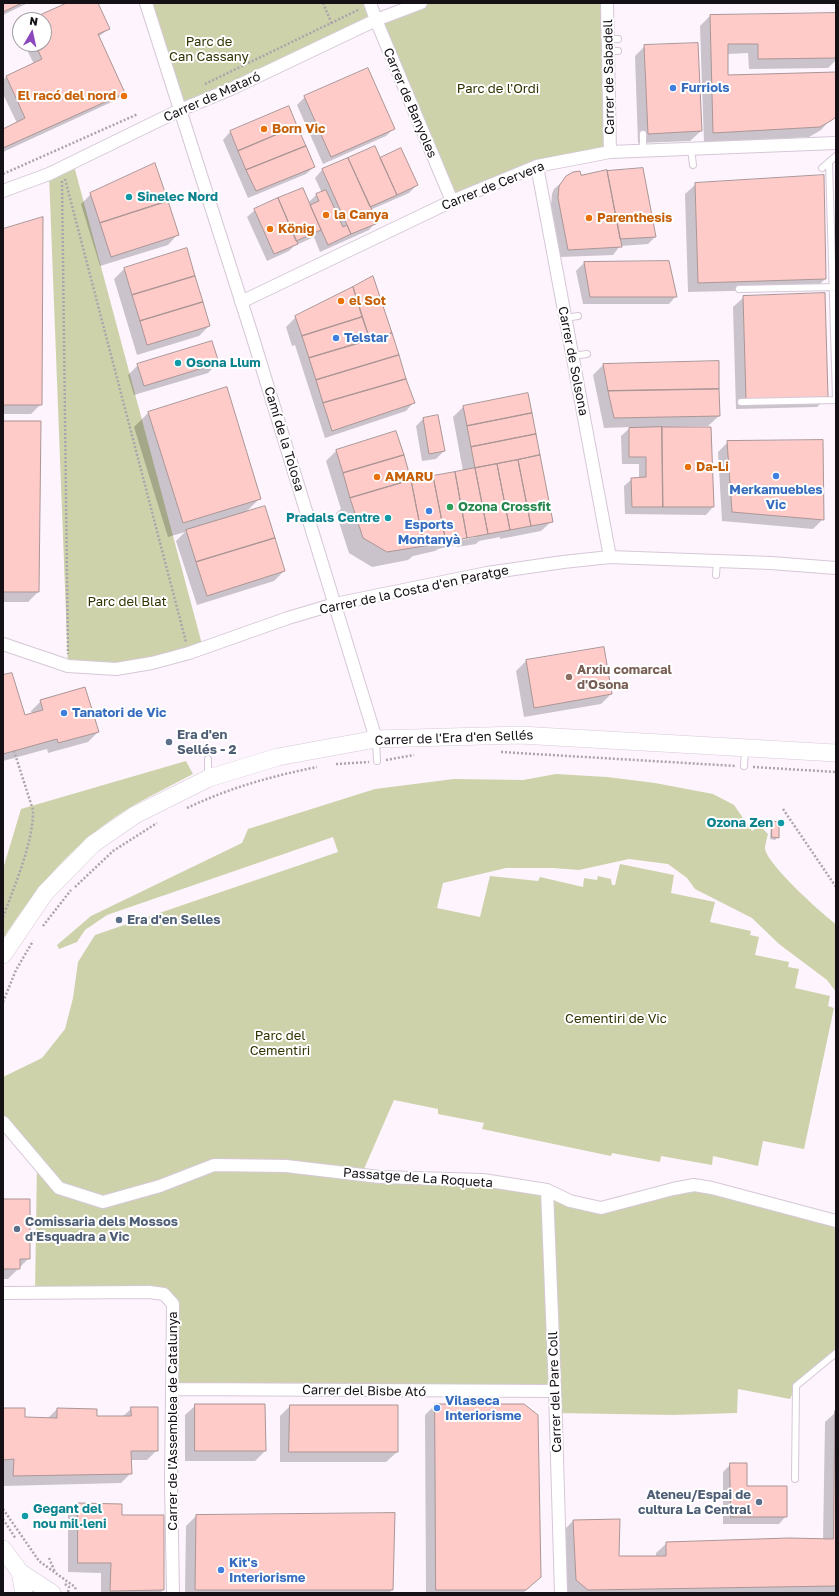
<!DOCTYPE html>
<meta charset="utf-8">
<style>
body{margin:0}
#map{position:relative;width:839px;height:1596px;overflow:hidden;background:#fdf4fe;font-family:"Golos Text",sans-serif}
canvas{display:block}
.frame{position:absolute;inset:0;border:4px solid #151016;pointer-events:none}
.north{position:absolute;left:12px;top:12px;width:40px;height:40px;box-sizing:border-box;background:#fff;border:1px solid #a19fa2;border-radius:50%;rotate:9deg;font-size:11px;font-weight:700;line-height:16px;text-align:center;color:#151016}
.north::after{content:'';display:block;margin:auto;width:14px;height:18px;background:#8a48bc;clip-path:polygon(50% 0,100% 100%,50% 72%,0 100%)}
</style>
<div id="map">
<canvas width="839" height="1596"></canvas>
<div class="frame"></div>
<div class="north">N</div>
</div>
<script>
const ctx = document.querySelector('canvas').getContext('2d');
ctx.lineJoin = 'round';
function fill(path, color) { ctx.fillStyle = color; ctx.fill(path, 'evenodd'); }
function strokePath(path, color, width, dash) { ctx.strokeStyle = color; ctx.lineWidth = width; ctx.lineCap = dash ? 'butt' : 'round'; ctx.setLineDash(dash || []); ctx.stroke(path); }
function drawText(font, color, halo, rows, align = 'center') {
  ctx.font = font + ' "Golos Text",sans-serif'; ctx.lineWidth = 4; ctx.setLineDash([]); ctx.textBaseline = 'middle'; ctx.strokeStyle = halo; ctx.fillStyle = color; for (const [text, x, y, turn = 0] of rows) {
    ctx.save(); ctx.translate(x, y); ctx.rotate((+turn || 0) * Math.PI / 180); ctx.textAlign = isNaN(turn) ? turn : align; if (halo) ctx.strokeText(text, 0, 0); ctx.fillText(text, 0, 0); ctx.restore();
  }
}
fill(new Path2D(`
 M146,3H370L376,20L421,3H607L610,152L537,166L452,201L376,20L180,110Z
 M73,162L203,648L122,666H68L49,174Z
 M186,761L193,774C165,789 136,802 111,820C66,852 32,893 3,939V869L21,809Z
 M556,774L607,777L655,783L713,794L734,805L752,831L760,826L768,834C767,838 765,845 765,849C768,865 822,914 836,924V992L827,980L779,944L752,918L695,889L687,878L668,864L629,859L579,870L553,868H506L443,883L437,908L480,917L490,876L538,881L540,877L583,887L584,878L597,880L598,876L611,879L612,885H615L620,864L674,875L671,893L715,902L710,922L751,931L750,935L759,937L755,955L789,962L788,967L799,969L795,988L830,996L828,1006L834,1008L804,1149L763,1141L758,1166L713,1156L712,1165L661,1156L660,1162L612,1153L611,1156L482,1129L484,1123L438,1114V1109L394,1100L361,1176L483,1180L601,1208L694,1185L836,1221V1353L796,1386L790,1399L738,1389L737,1413L673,1415L556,1413V1392L172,1389L173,1304L164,1294L35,1292L37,1162L3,1122V1077L42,1058L65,1029L73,998L78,962L95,935L338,852L333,837L107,915L85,930L77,942L59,949L57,945L91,916L242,843L248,829L375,789L454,779L523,780Z`), '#ced2aa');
fill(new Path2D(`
 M3,3H28L3,15Z
 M69,3H97L109,29L98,37L124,93L116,100L3,152V130L17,123L3,94V80L6,77L34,64L24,44H44V20H32Z
 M836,14V60L828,68L749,69L748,53L727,54V76L836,73V113L821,130L809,137L704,143L700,26L710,16Z
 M645,46L701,131L690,141L638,143L635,56Z
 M305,97L393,129L386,136L323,164L297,105Z
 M230,132L314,167L306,174L248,198L223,140Z
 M374,148L379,159L417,185L409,193L370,210L376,222L369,230L320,252L314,237L294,246L289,251L267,261L247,217L255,210L308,203L316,195L322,193L315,178L322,170Z
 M642,169L655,237L648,244L620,246L613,255L560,257L551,206L552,194L554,189L573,173L580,176L607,171Z
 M823,176L825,279L815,289L688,292L685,194L696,184Z
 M91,194L178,234L168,245L100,266L81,204Z
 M3,230L41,404L31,414H3Z
 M668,262L676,296L669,304H583L576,271L584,263Z
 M124,269L209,326L199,336L137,355L114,279Z
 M373,278L413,403L406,411L325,438L295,345L292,346L286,327L296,317Z
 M744,297L827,397L817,407L736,409L733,307Z
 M218,363L208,373L134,395L128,375L138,365Z
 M603,365L719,416L708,426L665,427L713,507L706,515L625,514L624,486L632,479L639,478V464H622L621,436L631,427L604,428L593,375Z
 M527,395L552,521L541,531L500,539V537L479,541L476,544L457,547V545L438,549L435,551L413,556L408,560L372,567L349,553L336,513L341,509L326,461L336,451L396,433L411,481L463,471L453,417L463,407ZM476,535V537L463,540L462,538Z
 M149,412L260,498L246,512L284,571L274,581L197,605L176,541L185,532L168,537L134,427Z
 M423,419L444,451L436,459L422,461L416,426Z
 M3,422L38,592L28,602H3Z
 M728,442L823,519L813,529L722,521L718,452Z
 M526,661L611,694L601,704L524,717L516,671Z
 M3,676L24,716L32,714L31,711L41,701L98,732L88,742L48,753L47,749L3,761Z
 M773,822L778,837L775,840L770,839L771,825Z
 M3,1200L29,1258L8,1279H3Z
 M196,1405H264L265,1451L255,1461H185V1415Z
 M435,1405L530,1587L523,1593H426L425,1415Z
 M290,1406H397V1452L386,1462H280V1416Z
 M132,1408L157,1450L147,1460H131V1473L121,1483L3,1486V1409L24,1418H48L57,1409L96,1417H122Z
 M836,1412V1593H570L566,1590L563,1531L573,1521L618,1557H656V1553L667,1543L823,1540L825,1422Z
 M731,1464L746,1487L786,1516L779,1524H723V1472Z
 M78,1504L121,1516L163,1590L160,1593H101V1573L68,1572V1515Z
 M196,1516L392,1590L389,1593H185L186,1526Z`), '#0003');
const building = new Path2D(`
 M3,3H22L3,12Z
 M67,3H98L110,29L98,34L125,93L3,148V129L25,118L6,76L42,59L35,44H44V20H29Z
 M836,13V58L758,59V44H728V75L836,72V117L832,120L820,127L713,133L710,15Z
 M698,43L702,131L648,134L644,45Z
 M368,68L395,129L331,157L304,96Z
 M289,106L297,126L238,151L230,131Z
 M297,126L306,146L246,170L238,151Z
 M306,146L315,167L256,191L246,170Z
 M375,146L397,195L370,207L348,158Z
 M401,148L418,185L397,195L380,158Z
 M348,158L378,223L351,234L322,169Z
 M155,163L168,201L100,223L90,193Z
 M643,168L656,237L620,239L607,171Z
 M607,170L622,247L568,250L558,198L559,186L566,176L573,172L580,171L581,175Z
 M824,175L826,279L698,283L695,183Z
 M303,188L321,230L296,241L278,198Z
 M326,190L343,227L347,225L351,234L328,245L310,205L319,201L316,194Z
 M278,198L298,244L274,254L254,209Z
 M168,201L179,235L111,257L100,223Z
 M43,217L42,405H3V229Z
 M187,248L195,276L132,295L124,268Z
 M669,261L677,297H590L584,262Z
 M195,276L203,302L140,321L132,295Z
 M373,276L392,333L370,340L353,287Z
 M353,287L362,317L302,336L295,316Z
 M825,293L828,397L746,400L743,296Z
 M203,302L210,326L147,345L140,321Z
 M362,317L370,340L309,358L302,336Z
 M392,333L399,355L316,380L309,358Z
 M212,341L219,363L144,386L137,364Z
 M399,355L406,379L323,403L316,380Z
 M719,361V389L608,391L603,364Z
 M406,379L415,403L332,431L323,403Z
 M227,387L261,499L183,523L148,412Z
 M719,389L720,416L614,418L608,391Z
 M528,393L532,413L467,426L463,406Z
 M532,413L536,434L471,447L467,426Z
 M438,415L445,451L429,454L423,418Z
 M3,421H41L39,592H3Z
 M662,427L663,507H632L631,478L646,477V457H629V428Z
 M662,427H711L714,507H663Z
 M396,431L404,455L343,473L336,450Z
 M536,434L540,455L475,468L471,447Z
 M823,440L824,520L732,512L727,441Z
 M404,455L411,480L350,498L343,473Z
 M540,455L553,522L531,526L518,460Z
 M518,460L531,526L510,530L497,464Z
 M497,464L510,530L488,534L475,468Z
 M475,468L488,534L467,538L455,472Z
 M455,472L467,538L446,542L433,476Z
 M433,476L446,542L424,546L411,480Z
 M411,480L424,546L387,552L363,538L350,498Z
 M265,506L275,538L196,562L186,530Z
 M275,538L285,571L207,596L196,562Z
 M604,647L612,694L534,708L526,660Z
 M12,673L25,715L43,710L40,700L85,687L99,732L58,743L57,739L3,754V675Z
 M772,821L779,822V838L772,837Z
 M3,1199H30V1259H20V1269H3Z
 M195,1404H265L266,1451H195Z
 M435,1404H524L538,1415L541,1577L526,1590H436Z
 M290,1405H398V1452H289Z
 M131,1407H158V1451H131L132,1474L13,1476L14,1459L3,1460V1408H25V1417L57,1418V1408L97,1409V1416H131Z
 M835,1411L836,1586L588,1590L576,1580L573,1520L620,1519L619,1556H666V1542L789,1538L833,1539Z
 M730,1463H747V1486H787V1517H731Z
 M78,1503L122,1504V1515H164V1590L110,1591L111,1563H78Z
 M395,1513L393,1590H195L196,1515Z`);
fill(building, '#fecbc9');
strokePath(building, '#ab9595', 1);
const lane = new Path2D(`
 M608,39H618
 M608,51H618
 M643,134V151
 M691,149L693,165
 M829,162L836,399
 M822,168L836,156
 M739,289L836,287
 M565,318L578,316
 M572,356L587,354
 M741,402L836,400
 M716,575L717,561
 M376,741L377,761
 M208,759V777
 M744,766L745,750
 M795,1479L796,1386L836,1353`);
const street = new Path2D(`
 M146,3L252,335L376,739
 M370,3L376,20L452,201
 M607,3L610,152
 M537,166L610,557
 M3,191L49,174L180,110L231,89L376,20L421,3
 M241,302L452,201L537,166L610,152L836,143
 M3,644L68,666L116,669L152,663L189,653L288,618L335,604L487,573L563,562L610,557L771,563L836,568
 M3,1122L59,1188L103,1202L160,1186L214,1165L286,1166L380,1177L483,1180L547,1190L570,1201L601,1208L673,1189L694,1185L712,1188L836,1221
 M547,1190L555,1391L561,1593
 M3,1293L149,1292L164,1294L173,1304L171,1483L173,1593
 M172,1389L555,1391`);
const secondary = new Path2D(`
 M3,955L45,893L93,844L135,815L209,778L278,757L376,739L520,735L836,753
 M3,1549L20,1572L24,1593
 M20,1572L52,1593`);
strokePath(lane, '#d6c8d7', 8);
strokePath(street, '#d6c8d7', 14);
strokePath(secondary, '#d6c8d7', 18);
strokePath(new Path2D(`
 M323,3L332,24
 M205,84L360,9
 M3,174L138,114
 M65,179L186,642
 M62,181L68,654
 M501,752L736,766
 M386,760L414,755
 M336,764L369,762
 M753,767L836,772
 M187,808C229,788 272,776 317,767
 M783,809L836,887
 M75,887L113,851L157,823
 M3,917C14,887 34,841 33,810L14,751
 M43,926L71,890
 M3,1002L16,970L33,941
 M3,1509L39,1561L75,1587L76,1591
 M3,1519L16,1539
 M49,1558L55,1572
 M65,1584L69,1587L68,1592`), '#aca4ad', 2.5, [2, 2]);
strokePath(lane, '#fff', 6);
strokePath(street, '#fff', 12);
strokePath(secondary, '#fff', 17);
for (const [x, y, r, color] of [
 [673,88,4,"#3f7fe0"],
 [124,96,4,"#e8710a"],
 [264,129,4,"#e8710a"],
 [129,197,4,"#0f9aa8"],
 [326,215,4,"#e8710a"],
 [589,218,4,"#e8710a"],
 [270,229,4,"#e8710a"],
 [341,301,4,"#e8710a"],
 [336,338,4,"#3f7fe0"],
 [178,363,4,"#0f9aa8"],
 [688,467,4,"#e8710a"],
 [776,476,4,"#3f7fe0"],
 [377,477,4,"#e8710a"],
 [450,507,4,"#2e9e5b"],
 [429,511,4,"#3f7fe0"],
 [388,518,4,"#0f9aa8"],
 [569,677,4,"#8d6e63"],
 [64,713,4,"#3f7fe0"],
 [169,742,4,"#5c6f8a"],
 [781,823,4,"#0f9aa8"],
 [119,920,4,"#5c6f8a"],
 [17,1229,4,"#5c6f8a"],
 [437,1408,4,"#3f7fe0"],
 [759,1502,4,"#5c6f8a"],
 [25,1516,4,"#0f9aa8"],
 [221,1570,4,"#3f7fe0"]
]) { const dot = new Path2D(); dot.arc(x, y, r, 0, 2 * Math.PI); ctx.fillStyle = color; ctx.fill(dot); strokePath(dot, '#fff', 1.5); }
drawText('13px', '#313300', '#fff', [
 ["Parc de",209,42],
 ["Can Cassany",209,57],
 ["Parc de l'Ordi",498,89],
 ["Parc del Blat",127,602],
 ["Cementiri de Vic",616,1019],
 ["Parc del",280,1036],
 ["Cementiri",280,1051]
]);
drawText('13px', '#151016', '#fff', [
 ["Carrer de Sabadell",609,77,-91],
 ["Carrer de Mataró",212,97,-24],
 ["Carrer de Banyoles",410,103,67],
 ["Carrer de Cervera",493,186,-22],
 ["Carrer de Solsona",573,361,79],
 ["Camí de la Tolosa",284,439,73],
 ["Carrer de la Costa d'en Paratge",414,590,-12],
 ["Carrer de l'Era d'en Sellés",454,738,-2],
 ["Passatge de La Roqueta",418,1178,4],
 ["Carrer del Bisbe Ató",364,1391,1],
 ["Carrer del Pare Coll",555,1392,-92],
 ["Carrer de l'Assemblea de Catalunya",173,1421,-90]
]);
drawText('bold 13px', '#366cbe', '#fff', [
 ["Furriols",681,88],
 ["Telstar",344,338],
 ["Merkamuebles",776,490,"center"],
 ["Vic",776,505,"center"],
 ["Esports",429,525,"center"],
 ["Montanyà",429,540,"center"],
 ["Tanatori de Vic",72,713],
 ["Vilaseca",445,1401],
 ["Interiorisme",445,1416],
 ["Kit's",229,1563],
 ["Interiorisme",229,1578]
], 'left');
drawText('bold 13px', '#c56008', '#fff', [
 ["El racó del nord",116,96,"right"],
 ["Born Vic",272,129],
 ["la Canya",334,215],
 ["Parenthesis",597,218],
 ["König",278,229],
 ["el Sot",349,301],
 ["Da-Li",696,467],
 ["AMARU",385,477]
], 'left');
drawText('bold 13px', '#0d838f', '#fff', [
 ["Sinelec Nord",137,197],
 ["Osona Llum",186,363],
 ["Pradals Centre",380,518,"right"],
 ["Ozona Zen",773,823,"right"],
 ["Gegant del",33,1509],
 ["nou mil·leni",33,1524]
], 'left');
drawText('bold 13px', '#27864d', '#fff', [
 ["Ozona Crossfit",458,507]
], 'left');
drawText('bold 13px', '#785e54', '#fff', [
 ["Arxiu comarcal",577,670],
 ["d'Osona",577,685]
], 'left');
drawText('bold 13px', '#4e5e75', '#fff', [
 ["Era d'en",177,735],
 ["Sellés - 2",177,750],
 ["Era d'en Selles",127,920],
 ["Comissaria dels Mossos",25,1222],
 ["d'Esquadra a Vic",25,1237],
 ["Ateneu/Espai de",751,1495,"right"],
 ["cultura La Central",751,1510,"right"]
], 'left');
</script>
